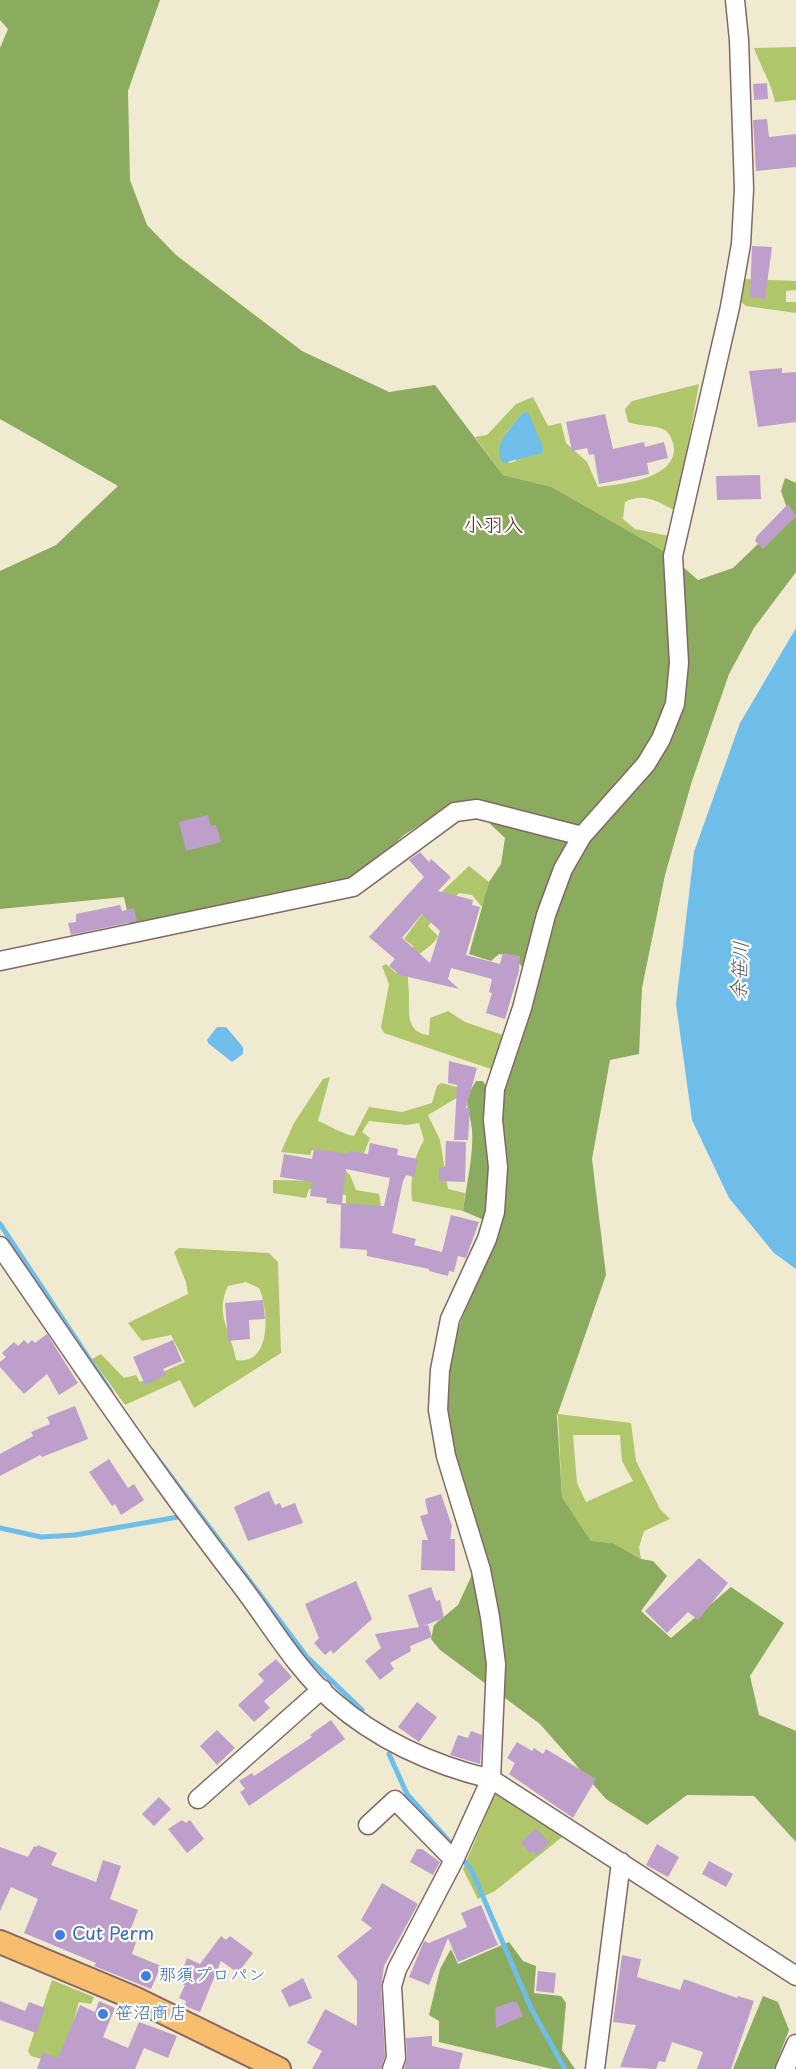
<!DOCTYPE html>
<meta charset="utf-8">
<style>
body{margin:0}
canvas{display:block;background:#f0ead1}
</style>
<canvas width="796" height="2069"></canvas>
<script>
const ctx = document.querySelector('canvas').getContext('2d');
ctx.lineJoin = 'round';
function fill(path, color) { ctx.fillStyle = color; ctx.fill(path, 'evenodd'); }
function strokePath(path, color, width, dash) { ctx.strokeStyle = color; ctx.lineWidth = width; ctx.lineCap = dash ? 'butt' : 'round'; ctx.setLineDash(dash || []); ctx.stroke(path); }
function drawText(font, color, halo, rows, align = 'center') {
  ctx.font = font + ' "Playpen Sans","Klee One",sans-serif'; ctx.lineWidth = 4.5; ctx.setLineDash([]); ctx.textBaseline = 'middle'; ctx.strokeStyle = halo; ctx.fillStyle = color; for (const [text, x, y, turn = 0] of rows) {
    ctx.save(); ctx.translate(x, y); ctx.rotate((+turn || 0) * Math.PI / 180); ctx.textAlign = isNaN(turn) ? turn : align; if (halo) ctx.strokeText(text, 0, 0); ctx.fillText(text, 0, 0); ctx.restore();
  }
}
fill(new Path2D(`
 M796,47V100L775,102C771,82 761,67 754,48Z
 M745,279L796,281V290L786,291V302H796V313L746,306L741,302Z
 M699,384L676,511C658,502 644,492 625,502L623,519L635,529L669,536L667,553L552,487L503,475L475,437L487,435L516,404L533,397L548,426L561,423L566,443L587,462L598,487C620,484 671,480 674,451C674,444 671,434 665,430C654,424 640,427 628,422L625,409L632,401ZM523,413L516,461L509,463L501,446L507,432Z
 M469,866L489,882L483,908L472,895L459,893L428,926L438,936C432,949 415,952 410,967C406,975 409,986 409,995C409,1013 406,1033 429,1035L430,1018L448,1011L465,1022L503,1035L505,1040L491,1069L384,1033L381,1027L389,984L382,966L386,964L396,973L413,952V946L404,939L432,901Z
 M330,1077L318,1121C331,1126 339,1133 354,1136L369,1107L402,1112L432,1103L437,1086L441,1083L470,1090L428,1115L440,1140L448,1189L465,1193L463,1211L412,1201C410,1180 413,1158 424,1140L419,1123L406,1125L369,1121L362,1132L370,1138L364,1153L345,1158V1170L350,1175L356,1190L379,1194L381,1207L346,1205V1195L309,1189L306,1198L273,1193V1180L314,1181L334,1154L312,1150L310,1155L281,1152L294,1123L323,1079Z
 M179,1248L269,1253L278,1262L281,1353L194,1408L180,1380L125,1405L92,1359L101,1354L124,1378L136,1375L140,1382L185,1362L171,1335L142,1341L128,1323L188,1294L186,1282L174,1252ZM246,1282L259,1288C269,1310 272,1366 236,1360C232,1334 214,1315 228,1286Z
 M558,1414L631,1423L636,1461L660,1509L670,1519L644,1531L639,1547L641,1559L613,1543L591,1541L562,1497ZM573,1435H620L622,1461L633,1481L586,1502L577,1483Z
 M497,1789L567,1833L495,1891L478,1899L463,1869Z
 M52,1980L94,1997L91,2004L79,2002L66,2047L70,2067L31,2056L28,2051Z`), '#afc66b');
fill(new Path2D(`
 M0,0H160L128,91L130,180L147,225L176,255L302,351L389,392L435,385L503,475L552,487L667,553L698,580L733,568L789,514L781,491L785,478L796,483V572L754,628L729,674L692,781L665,875L642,988L639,1054L610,1060L592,1159L606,1275L557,1416L562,1497L591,1541L613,1543L641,1559L653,1561L667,1576L641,1611L671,1638L731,1587L784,1623L750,1676L759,1715L796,1731V1842L754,1796L687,1795L647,1825L606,1799L540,1724L440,1650L431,1639L434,1625L458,1605L476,1566L445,1403L448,1355L498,1226L463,1211C466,1187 474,1154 472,1130C470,1107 461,1105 476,1081H483L487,1088L534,981L513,956L499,954L491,961L469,954L489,882L501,864L505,838L485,819L469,815L432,817L404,835L362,874L335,888L131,930L124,897L0,909V571L56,545L118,486L0,419V48L8,29L0,20Z
 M509,1942L523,1961L536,1966L534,1993L561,1996L566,2003L562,2050L575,2069H552L439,2042V2021L429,2015L440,1969L451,1949L458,1964Z
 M763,1996L778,2002L789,2030L774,2069H733Z`), '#8bab5f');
fill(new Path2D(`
 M528,412L543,447V453L503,463C490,447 513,425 523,413Z
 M796,628V1269L774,1253L729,1198L692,1120L676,1004L694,852L740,723Z
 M217,1027H226L243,1047V1054L232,1062L208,1043L207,1040Z`), '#6fbde9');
strokePath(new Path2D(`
 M0,1224L111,1392
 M152,1451L307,1657L362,1710
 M0,1528L41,1537L75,1535L184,1516
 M389,1754L407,1794L455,1848
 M460,1856L471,1869L531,2008L565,2069`), '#6fbde9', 5);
fill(new Path2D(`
 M767,83L768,99L754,100L753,84Z
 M767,119L769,137L796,134V167L756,171L753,120Z
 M752,246L772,247L765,299L750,297Z
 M782,368V373L796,372V422L758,427L749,371Z
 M605,414L613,449L644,442L645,447L664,442L668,458L647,463L649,474L599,484L594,454L589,455L587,448L572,451L566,422Z
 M760,475L761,499L717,500L716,476Z
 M788,504L796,516L763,549L755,541L757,536Z
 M208,815L211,826L216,825L221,842L186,851L179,822Z
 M420,852L429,862L431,859L451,877L438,891L473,900L472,905L480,907L466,955L500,964L503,953L520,956L519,971L505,1019L486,1013L492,993L489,992L492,979L451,968L448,979L459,989L400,975L389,966L395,959L369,937L424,877L409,860ZM422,914L440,931L430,963L402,938Z
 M120,905L122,911L134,908L137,921L71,935L68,923L76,922V914Z
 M449,1061L477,1068L466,1108H470L468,1140H454L457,1085L448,1083Z
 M446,1141L466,1142L465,1182L439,1181V1167H445Z
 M370,1143L398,1149L397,1155L418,1159L414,1177L406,1175L403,1181L392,1233L416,1239L414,1245L442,1252L451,1215L479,1222L466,1258L458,1256L454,1272L449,1271L448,1276L429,1271V1269L367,1256V1250L340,1248L341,1205L326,1203L327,1198L310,1196L312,1182L280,1177L284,1154L312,1159L314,1149L348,1154L349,1151L368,1154ZM346,1169L390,1178L384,1206L342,1203Z
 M263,1300L265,1319L249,1320L250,1339L228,1341L225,1303Z
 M47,1334L78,1383L59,1395L47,1374L24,1394L0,1367V1362L6,1357L2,1353L14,1342L18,1346L24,1340L28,1344L32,1340L35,1343Z
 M173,1340L182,1361L163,1369L166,1375L145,1385L133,1357Z
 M75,1406L88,1439L42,1457L40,1455L0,1476V1454L33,1436L31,1432L50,1424L47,1417Z
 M109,1459L128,1488L134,1484L144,1500L121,1515L115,1504L112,1506L89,1472Z
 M269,1491L275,1505L280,1503L282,1508L295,1503L303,1523L248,1541L234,1507Z
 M441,1494L452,1526L450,1539H455V1571L421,1570L422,1540H428L420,1516L428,1514L425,1499Z
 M699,1558L728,1583L698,1620L688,1612L667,1633L645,1611Z
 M356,1581L372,1619L333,1654L331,1650L325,1655L314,1643L319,1638L305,1604Z
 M431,1587L436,1601L440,1600L444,1618L423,1626L428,1625L432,1637L410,1646L411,1651L390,1663L394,1669L380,1680L365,1661L381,1648L375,1634L419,1627L408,1595Z
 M276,1659L292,1677L264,1701L270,1708L254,1722L238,1705L264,1681L258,1674Z
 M417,1702L437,1717L419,1742L398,1727Z
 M331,1720L345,1739L249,1806L240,1792L245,1789L239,1781L252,1773L254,1776L312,1737L310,1735Z
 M217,1730L235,1748L217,1765L200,1746Z
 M471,1731L482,1735L480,1764L450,1755L458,1735L468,1738Z
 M517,1742L532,1751L534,1748L543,1754L546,1749L596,1779L573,1818L509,1774L515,1763L507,1758Z
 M159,1797L171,1809L154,1826L142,1814Z
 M182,1820L186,1823L190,1820L204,1839L187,1853L168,1829Z
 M536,1828L550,1843L536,1855L533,1851L530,1853L521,1843Z
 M657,1844L679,1857L668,1877L646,1865Z
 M38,1845L57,1853L51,1865L96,1882L103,1860L121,1866L110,1899L138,1910L127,1939L136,1942L132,1954L161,1966L151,1989L94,1966L96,1963L24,1933L38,1899L11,1887L0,1911V1847L28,1857L34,1846L37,1847Z
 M417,1849H422L440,1862L433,1875L410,1862Z
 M709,1861L733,1874L726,1887L702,1874Z
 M382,1883L418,1904L384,1966L381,1987L385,2056L381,2069H312L322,2051L307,2043L325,2009L357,2026V1981L337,1956L372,1928L361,1920Z
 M481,1905L498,1945L458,1962L448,1938L429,1985L409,1977L424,1941L429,1943L467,1927L461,1913Z
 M221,1936L226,1940L230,1936L253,1953L238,1973L221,1961L200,2012L185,2006L186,2001L179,1998L185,1985L178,1982L187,1958L200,1964Z
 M622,1955L641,1959L637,1977L680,1990L684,1979L737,1998L738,1996L754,2001L731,2069H697L703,2052L672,2042L665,2062L659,2061L656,2069L620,2067L636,2025L613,2022Z
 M538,1971L556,1973L554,1993L536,1991Z
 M303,1978L312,1998L289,2007L281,1990Z
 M0,2001L25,2011L29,2002L45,2008L36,2033L0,2020Z
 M99,2001L115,2008L103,2037L128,2048L139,2022L177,2036L168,2058L144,2048L135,2069H37L43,2052L58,2058L80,2005L95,2012Z
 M511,2002H517L523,2016L496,2028L495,2008Z
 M432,2036V2046L463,2053L459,2069H404L407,2058L406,2038Z`), '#be9fcb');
const minor = new Path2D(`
 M0,961L353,887L455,812L477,809L582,836
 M0,1246C78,1360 155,1474 240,1584C270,1623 295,1668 333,1701C378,1740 433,1765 491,1779L796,1976
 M198,1799L322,1689
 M368,1825L395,1800L454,1860
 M392,2069L396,2058L392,1986L397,1969L454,1860L491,1779L496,1664L490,1617L481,1570L446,1456L438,1410L440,1370L450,1319L487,1239L495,1212L498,1167L493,1120L495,1089L522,1008L546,915L563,869L582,836L646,764L661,739L675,704L679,663L673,556L730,307L741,244L744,189L739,40L735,0
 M595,2069L621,1862
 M785,2069L796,2044`);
const major = new Path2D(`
 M0,1942L134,1998L279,2069`);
strokePath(minor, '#846665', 21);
strokePath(major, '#846665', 26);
strokePath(minor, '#fff', 18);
strokePath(major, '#f9be6d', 22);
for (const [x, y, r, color] of [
 [60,1935,6,"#3f7fe0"],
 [146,1976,6,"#3f7fe0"],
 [103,2014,6,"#3f7fe0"]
]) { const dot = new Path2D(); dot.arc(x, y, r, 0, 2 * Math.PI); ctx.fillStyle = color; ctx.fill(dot); strokePath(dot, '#fdfcf7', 2); }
drawText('18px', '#366cbe', '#fdfcf7', [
 ["Cut Perm",72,1935],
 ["那須プロパン",158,1976],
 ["笹沼商店",115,2014]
], 'left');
drawText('20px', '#4a1f2b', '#fdfcf7', [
 ["小羽入",493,526]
]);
drawText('italic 20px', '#57566e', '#fdfcf7', [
 ["余笹川",741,971,-87]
]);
</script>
